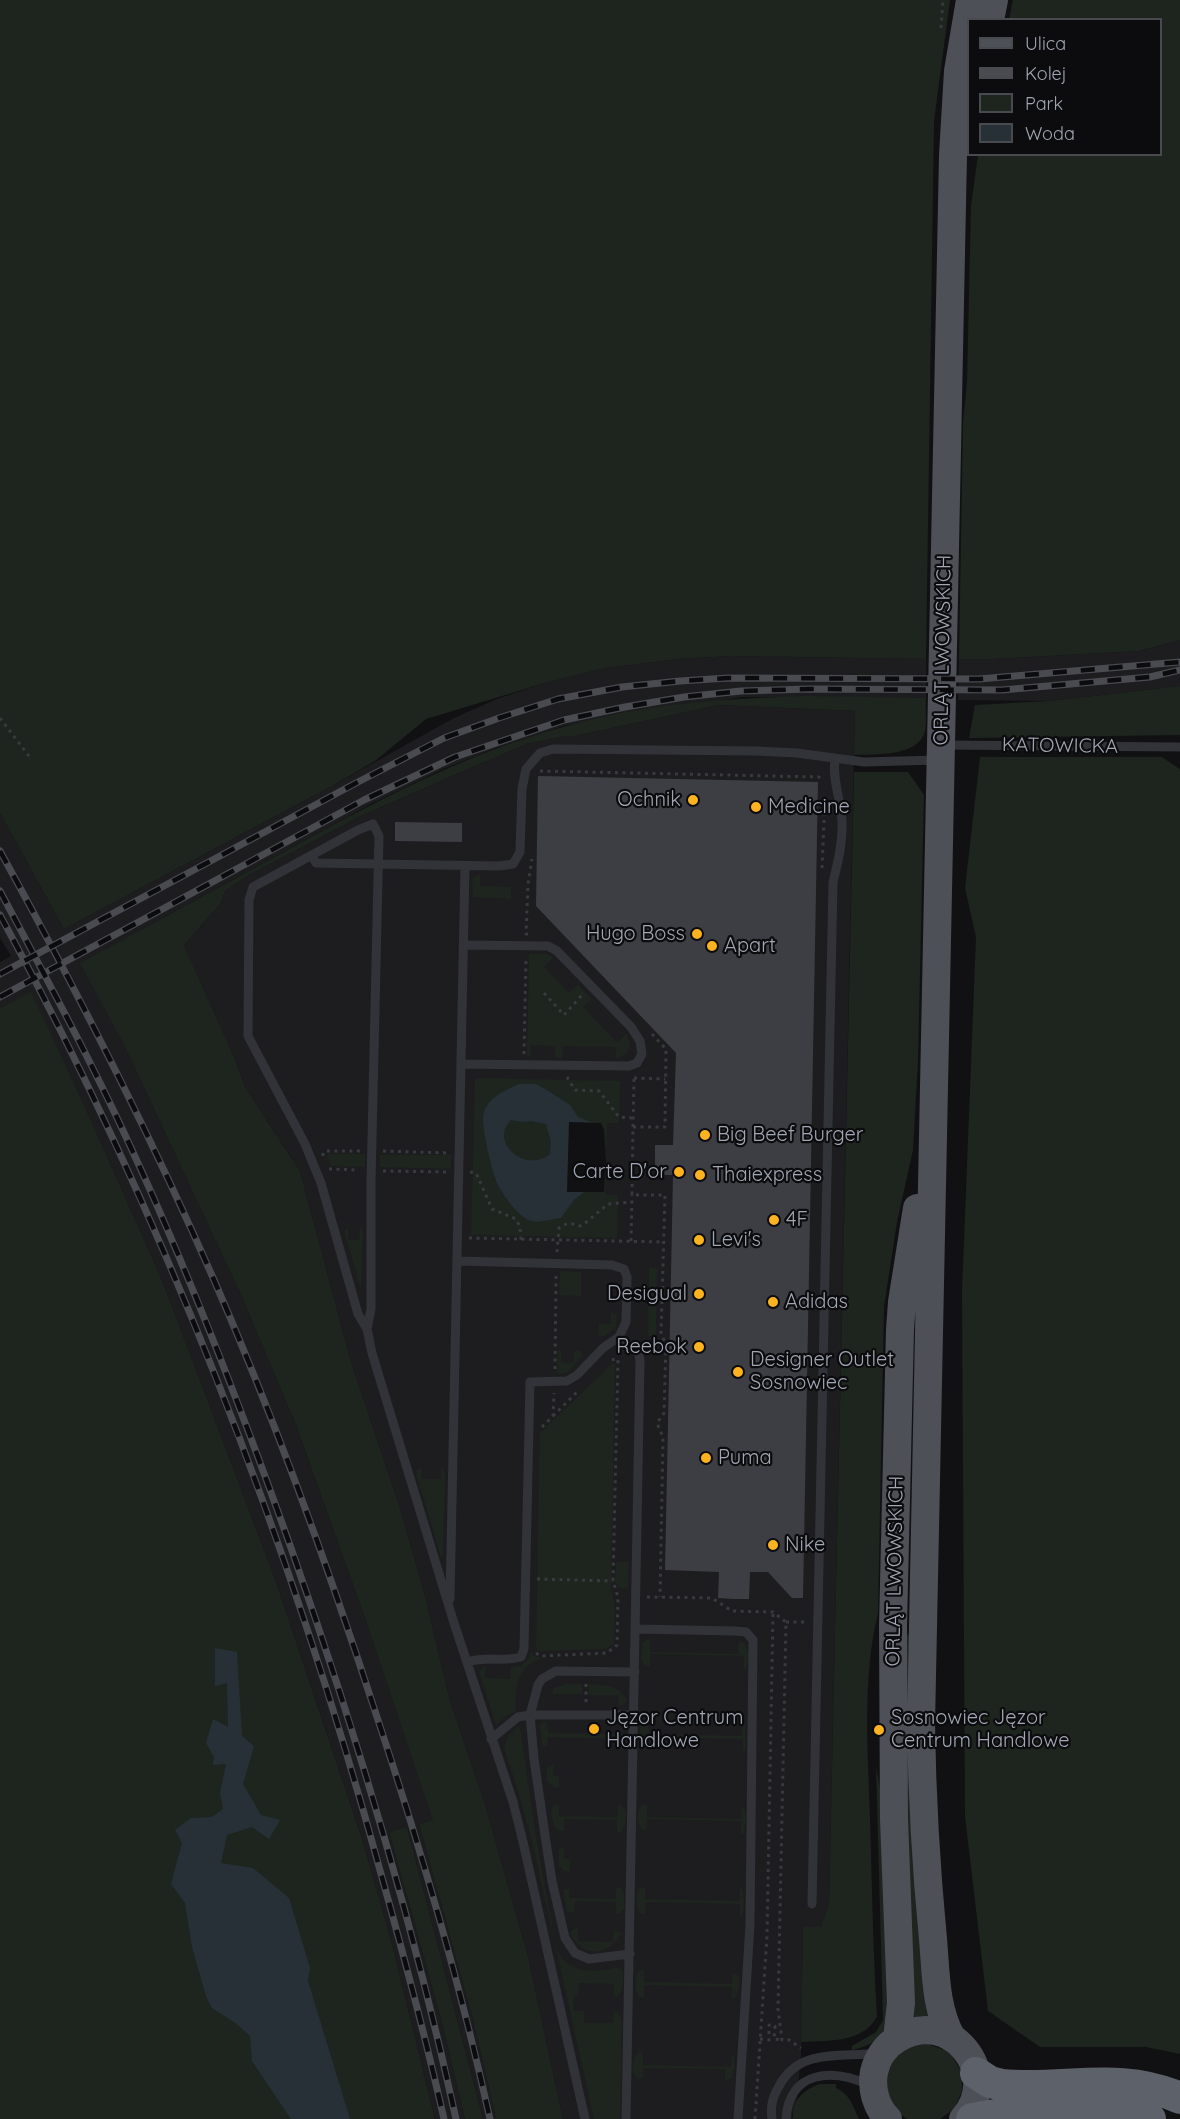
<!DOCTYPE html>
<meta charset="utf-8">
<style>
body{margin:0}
#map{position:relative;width:1180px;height:2119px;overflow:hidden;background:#111113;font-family:Quicksand,sans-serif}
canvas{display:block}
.legend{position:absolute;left:967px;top:18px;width:195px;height:138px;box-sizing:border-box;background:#0c0c0e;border:2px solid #484a50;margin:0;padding:8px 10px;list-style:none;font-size:18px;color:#a1a7b4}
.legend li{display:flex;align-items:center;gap:12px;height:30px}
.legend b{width:30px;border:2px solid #484a50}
</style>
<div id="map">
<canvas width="1180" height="2119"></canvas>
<ul class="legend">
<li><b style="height:8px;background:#4e5057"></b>Ulica</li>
<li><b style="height:8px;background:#494b51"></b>Kolej</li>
<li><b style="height:16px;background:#1d251e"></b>Park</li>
<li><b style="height:16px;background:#273037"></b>Woda</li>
</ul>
</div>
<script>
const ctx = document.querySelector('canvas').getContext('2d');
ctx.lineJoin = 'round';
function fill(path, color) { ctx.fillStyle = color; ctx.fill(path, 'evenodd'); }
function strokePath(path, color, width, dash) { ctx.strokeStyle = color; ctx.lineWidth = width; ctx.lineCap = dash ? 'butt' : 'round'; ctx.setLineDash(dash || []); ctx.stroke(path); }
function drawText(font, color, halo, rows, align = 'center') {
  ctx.font = font + ' Quicksand,sans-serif'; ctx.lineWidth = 4.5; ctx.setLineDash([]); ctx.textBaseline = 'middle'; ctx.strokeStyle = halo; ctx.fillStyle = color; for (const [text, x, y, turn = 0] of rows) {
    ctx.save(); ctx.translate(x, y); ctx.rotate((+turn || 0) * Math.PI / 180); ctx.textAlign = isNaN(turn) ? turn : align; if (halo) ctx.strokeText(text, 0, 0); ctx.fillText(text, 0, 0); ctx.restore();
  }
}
fill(new Path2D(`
 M1180,640V686L1049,701L958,700L959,659H993L1139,651Z
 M732,656L926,659V698L742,697L563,726L499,747L443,769L371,804L81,963L124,1045L241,1295L296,1425L367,1624L434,1820L419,1824L473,2020L496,2119H483L407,1827L389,1832L441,2019L465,2119H435L390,1936L362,1839L275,1579L162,1280L80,1096L31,993L0,1008V962L11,956L0,938V813L64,929L332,786L454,718L497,699L545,683L605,668L678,659Z
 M719,705L855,711L829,1903L821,1928L803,1927L801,2054L797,2099L792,2115L793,2119H563L527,1952L485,1804L450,1701L425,1596L401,1511L351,1362L300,1171L245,1087L235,1059L184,945L221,903L225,891L244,878L361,816L526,744L565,736H575Z`), '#1d1d20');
fill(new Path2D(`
 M0,0H950L934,121L926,659L732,656L678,659L605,668L545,683L426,719L375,761L332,786L64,929L0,813Z
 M1013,0H1180V640L1139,651L993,659H959L963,422L967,383L971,206L978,155L1160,154V20L1009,19Z
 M1180,686V735L969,738L975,705L1049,701Z
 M810,696L926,698C925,708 927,721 925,731C919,757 875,754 854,755L855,711L719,705L575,736H565L526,744L361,816L244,878L225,891L221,903L184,945L235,1059L245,1087L300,1171L351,1362L401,1511L425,1596L450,1701L485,1804L527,1952L563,2119H496L473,2020L419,1824L433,1820L367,1624L296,1425L241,1295L124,1045L80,963C151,925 221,886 291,848C378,800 467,753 563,727C644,704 726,698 810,696Z
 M980,757H1162L1180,769V2054L1146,2047H1040L988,2011L965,1816L962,1292L976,937L965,888Z
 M854,772H908L924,795L918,1061L913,1150L897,1222L884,1307L878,1613C862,1679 868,1750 870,1817C872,1884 873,1951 877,2017C861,2044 829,2040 801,2042L803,1927H821L829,1903Z
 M480,874V886L511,887V899L473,897L472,879Z
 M529,954H547L553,958L544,967L569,993L578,985L591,999L583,1007L617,1043L626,1034L630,1044L627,1053L616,1059V1047L563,1046L562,1058H555L556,1046L531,1045L530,1057L527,1056Z
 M31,992L80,1096L162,1280L275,1579L362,1839L390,1936L435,2119H0V1008Z
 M477,1078L620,1081L619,1123H607L605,1195H618L617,1238L471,1235L475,1080Z
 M327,1154H365V1167L331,1166Z
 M380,1155H451V1169L380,1167Z
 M348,1228V1240H359L360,1228L363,1230L361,1288L344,1231Z
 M649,1268H657L656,1336H648Z
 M560,1271L581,1272V1296L559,1295Z
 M611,1312L617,1315L616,1326L605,1336H598L599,1324H611Z
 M558,1350H561V1362L574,1363V1351H581L583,1355L567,1373L557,1374Z
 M612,1364H615L611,1589L615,1607L614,1644L604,1649L538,1651L536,1647L540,1433Z
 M421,1467V1479H441V1467L445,1472L443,1556L441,1557L417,1477L416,1472Z
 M616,1562H629L628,1589L620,1588L615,1582Z
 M904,1634L914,1635L929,2016L912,2017Z
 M647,1639L650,1640V1652L738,1654L739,1642H743L748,1652L747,1668H744V1656L650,1654V1666H646L641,1660L642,1644Z
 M531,1651L534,1656L542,1658C516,1668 515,1686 516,1711L506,1716L496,1725L479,1671L486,1666L485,1678L510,1679L511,1667C523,1666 528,1663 531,1651Z
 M566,1684H582V1694H552L554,1688Z
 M589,1684C605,1685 619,1685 627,1700L622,1706L619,1705L618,1695H589Z
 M546,1721L549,1733L619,1734L621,1730L626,1746L622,1750L619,1749V1739L548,1737L547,1746L545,1747L542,1744L540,1725Z
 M646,1722H648L649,1734L742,1736L743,1724H745L746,1750L743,1751V1739L648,1737V1749H645L640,1744V1725Z
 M518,1727L520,1728C529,1788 537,1849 549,1909C552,1921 554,1944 559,1954C570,1974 599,1973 617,1967L623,1971C623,1980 625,1992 616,1997L614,1995V1984L579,1983L578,1995L574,1996L573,2011H584V2023H613L614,2012H618L622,2020L620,2119H594L534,1849L520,1797L504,1748L508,1736Z
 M554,1764L553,1776H559V1788L553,1787L547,1781V1767Z
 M876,1766L884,1810L892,2003C886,2030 882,2044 852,2050V2046L876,2032L883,2020Z
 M559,1804V1816L617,1817L618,1805H621L626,1811L625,1826L621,1832H617V1820L564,1819V1830L559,1831L554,1826L551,1813L553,1806Z
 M642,1805H647V1817L741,1819L742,1807H744L746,1817L744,1833H741V1821L647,1819L646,1831L643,1830C636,1825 636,1811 642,1805Z
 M407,1827L483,2119H465L441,2019L389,1832Z
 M564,1847V1859H570V1871H565L559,1866V1849Z
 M620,1887L624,1893V1909L619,1914H616V1902L575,1901L574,1913L567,1912L563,1891L565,1889H569V1898L616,1899V1888Z
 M645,1887V1899L740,1901V1889H742L744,1900L743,1916H740V1904L646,1902L645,1914H641C635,1909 635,1894 640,1888Z
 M574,1929H578V1941L613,1942L614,1930L622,1933C608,1956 583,1959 570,1933Z
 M640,1970H644V1982L732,1984L733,1972L739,1976V1987L735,1998L732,1999V1987L644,1985V1997H639L635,1990L636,1975Z
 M927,2044L945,2050L952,2056L962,2073V2091L954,2109L940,2119H907L895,2110L884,2084C894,2057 896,2048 927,2044Z
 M639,2052L643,2053V2065L731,2067L732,2055H734V2068L732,2078L725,2081V2069L643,2068V2079C629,2079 630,2059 639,2052Z
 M819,2084H836V2088C850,2094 853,2106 859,2119H793C792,2099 803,2091 819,2084Z`), '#1d251e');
fill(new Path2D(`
 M520,1084H536L545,1089L570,1105L578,1117L598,1125L584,1192L574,1200L561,1218C551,1219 538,1224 529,1220C517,1215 504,1196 498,1185C492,1172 480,1124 484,1112C488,1098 508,1088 520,1084ZM511,1120L523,1122L531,1121L546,1124L551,1142L550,1154C527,1174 488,1143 511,1120Z
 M215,1648L237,1652L242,1736L254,1746L243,1784L261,1815L280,1820L269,1839L252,1827L227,1835L221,1863L253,1868L289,1898L310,1968L308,1981L350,2119H291L252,2061L250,2036L237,2024L212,2008L206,1996L192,1947L185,1903L171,1884L182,1843L175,1830L191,1818L212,1817L223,1809L220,1793L226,1764L213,1765L214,1757L206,1743L213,1719L228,1727L227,1683L215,1686Z`), '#273037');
fill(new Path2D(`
 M569,1122L601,1123L604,1130L606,1161L604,1192H567Z`), '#111113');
fill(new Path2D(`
 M538,776L818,782L803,1598H792L768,1572H750L749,1599H734L718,1598L719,1572L665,1570L673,1175H655V1145H673L676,1053L536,906Z
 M395,822L462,823V842L395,841Z`), '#3d3e43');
strokePath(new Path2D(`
 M941,28L943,0
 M0,718L32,760
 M540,771L819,777L823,781
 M822,868L825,799
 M528,934H526L528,884L532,859
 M544,993L564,1015L582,995
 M652,1034L666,1049L665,1127H633L632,1195H665L661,1334L666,1344L664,1413L657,1423L663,1437L660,1597
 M524,1054L526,958
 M567,1077L575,1090L599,1091L619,1117L634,1118
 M634,1078L665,1079
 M633,1127L634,1078
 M383,1151L448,1153
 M323,1156V1153L326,1151H361
 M329,1169L358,1170
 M383,1171L448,1172
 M470,1172L476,1173L492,1209L516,1219L520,1227L521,1240
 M469,1238L664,1242
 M631,1241L632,1195
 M557,1252L559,1228C566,1222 572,1223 580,1226L584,1224L608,1204L632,1202
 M555,1369L556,1276
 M553,1416L579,1390
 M542,1427L553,1416L554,1393
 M537,1579L613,1581
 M647,1597L712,1598L732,1611L773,1612L786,1622L778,2009L782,2040H789L801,2048
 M786,1622H806
 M536,1653L540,1656L607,1653L617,1645L618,1597L613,1581L618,1359L609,1360
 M586,1702V1682
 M760,2039L769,2040V2025L775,2026L774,2039L782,2040
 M755,2119L767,1936L773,1612`), '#383a3f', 3, [3, 4.5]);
strokePath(new Path2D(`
 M943,745L1180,747
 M312,856L316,863L499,866L513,864L520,852L522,789L526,769L540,753L553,749L756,751L797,753L864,762L938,760
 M461,1064L629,1066L637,1063L642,1054L640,1041L631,1027L557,951L548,946L464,945
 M457,1261L612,1265L624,1269L627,1277L626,1322L619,1337L603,1348L577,1375L567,1381L530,1382L524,1649L521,1657C503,1662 485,1656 468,1662
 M367,1329L371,1309V1181L379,836L373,824L358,830L253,887L249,900L248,1036L305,1144L321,1183L358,1314L367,1329L372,1353L454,1623L513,1802L523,1842L585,2119
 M619,1337L639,1354L640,1361L626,2119
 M450,1599L465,866
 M636,1629L735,1631L746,1632L753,1640L750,1924L738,2119
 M491,1739L518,1717L530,1715H634
 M812,1904L833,882C838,862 843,842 842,821C841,800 832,780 835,760
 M630,1954L589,1959L575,1953L565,1938L552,1881L546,1842L534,1759L530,1715L538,1685L542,1679L556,1671L635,1672
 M772,2119C770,2107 772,2098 778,2088C798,2047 840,2058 878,2053
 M786,2119C789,2070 833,2068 869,2085`), '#323338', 9);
strokePath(new Path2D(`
 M990,20L994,0
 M952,2038C935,2008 936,1972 933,1939C926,1867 922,1796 921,1724L953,155L958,71L970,0
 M897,2039L901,2003L894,1819L893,1626L900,1330L902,1302L917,1208
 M888,2119C876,2107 871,2089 874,2072C877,2059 885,2046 897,2039C949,2006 1004,2073 963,2119`), '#4e5057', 28);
strokePath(new Path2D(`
 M976,2073L990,2082L1002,2085C1064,2091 1120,2071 1180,2098
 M972,2119L1007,2113L1038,2116L1113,2112L1131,2113L1150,2119`), '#5d6169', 32);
const rail = new Path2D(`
 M0,851C77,991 150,1134 214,1280C276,1422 329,1569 377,1717C421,1849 460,1983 490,2119
 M0,891C45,976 92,1062 132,1150C192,1280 243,1413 291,1548C357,1735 414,1926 456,2119
 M0,915C166,1220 292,1547 383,1881C405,1960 426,2039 444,2119
 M0,974L356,783L444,738L499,718L558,699L622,687L680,681L728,678L979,679L1180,662
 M0,997L364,800L455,757L564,720L625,707L684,697L741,691L809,689L1002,690L1150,677L1180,670`);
strokePath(rail, '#494b51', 7);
strokePath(rail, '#0c0c0e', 4.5, [14]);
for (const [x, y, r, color] of [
 [693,800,6,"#fdb21f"],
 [756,807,6,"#fdb21f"],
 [697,934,6,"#fdb21f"],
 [712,946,6,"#fdb21f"],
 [705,1135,6,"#fdb21f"],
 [679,1172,6,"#fdb21f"],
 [700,1175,6,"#fdb21f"],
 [774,1220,6,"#fdb21f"],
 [699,1240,6,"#fdb21f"],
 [699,1294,6,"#fdb21f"],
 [773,1302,6,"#fdb21f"],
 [699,1347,6,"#fdb21f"],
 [738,1372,6,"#fdb21f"],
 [706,1458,6,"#fdb21f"],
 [773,1545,6,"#fdb21f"],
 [594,1729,6,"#fdb21f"],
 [879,1730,6,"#fdb21f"]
]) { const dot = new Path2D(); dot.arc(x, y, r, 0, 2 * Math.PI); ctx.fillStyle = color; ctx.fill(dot); strokePath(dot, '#0c0c0e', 2); }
drawText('20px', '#a1a7b4', '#0c0c0e', [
 ["ORLĄT LWOWSKICH",943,650,-89],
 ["KATOWICKA",1060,746,1],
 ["ORLĄT LWOWSKICH",895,1571,-89]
]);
drawText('20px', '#a1a7b4', '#0c0c0e', [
 ["Ochnik",681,800,"right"],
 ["Medicine",768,807],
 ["Hugo Boss",685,934,"right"],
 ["Apart",724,946],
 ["Big Beef Burger",717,1135],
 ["Carte D'or",667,1172,"right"],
 ["Thaiexpress",712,1175],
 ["4F",786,1220],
 ["Levi's",711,1240],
 ["Desigual",687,1294,"right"],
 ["Adidas",785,1302],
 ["Reebok",687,1347,"right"],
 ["Designer Outlet",750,1360],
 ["Sosnowiec",750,1383],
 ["Puma",718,1458],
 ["Nike",785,1545],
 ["Jęzor Centrum",606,1718],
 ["Handlowe",606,1741],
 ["Sosnowiec Jęzor",891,1718],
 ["Centrum Handlowe",891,1741]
], 'left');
</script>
